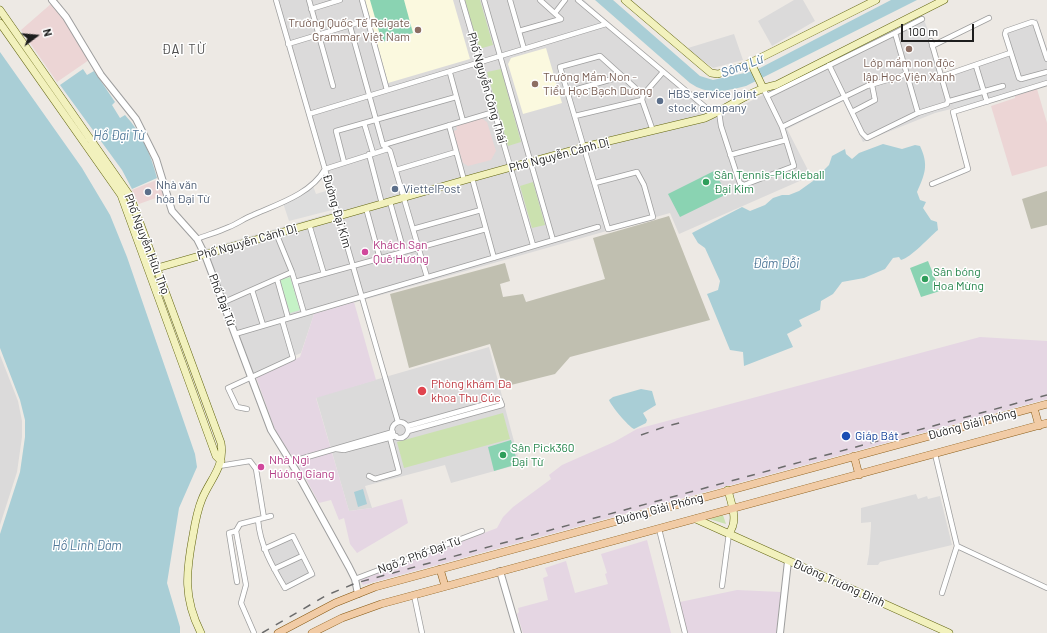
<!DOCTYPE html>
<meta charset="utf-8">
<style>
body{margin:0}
#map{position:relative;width:1047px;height:633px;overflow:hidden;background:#ede9e4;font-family:Barlow,sans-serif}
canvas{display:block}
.north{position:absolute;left:16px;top:16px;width:40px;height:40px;-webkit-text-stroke:3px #fff;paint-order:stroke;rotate:74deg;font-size:11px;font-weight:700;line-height:16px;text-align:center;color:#1d1d1d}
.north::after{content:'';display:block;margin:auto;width:14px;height:18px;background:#1d1d1d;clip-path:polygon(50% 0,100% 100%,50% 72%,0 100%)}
.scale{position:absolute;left:901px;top:24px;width:73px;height:18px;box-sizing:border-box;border:2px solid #1d1d1d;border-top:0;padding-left:5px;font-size:12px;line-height:14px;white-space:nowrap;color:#1d1d1d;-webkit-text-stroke:3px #fff;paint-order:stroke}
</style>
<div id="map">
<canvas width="1047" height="633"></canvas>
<div class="north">N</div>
<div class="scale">100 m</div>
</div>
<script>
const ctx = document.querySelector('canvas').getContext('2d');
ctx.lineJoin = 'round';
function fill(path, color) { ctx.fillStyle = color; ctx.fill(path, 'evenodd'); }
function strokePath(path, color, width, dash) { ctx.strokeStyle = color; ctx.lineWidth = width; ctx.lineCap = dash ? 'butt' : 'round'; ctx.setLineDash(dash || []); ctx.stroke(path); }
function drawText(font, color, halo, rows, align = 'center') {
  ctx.font = font + ' Barlow,sans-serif'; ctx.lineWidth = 3; ctx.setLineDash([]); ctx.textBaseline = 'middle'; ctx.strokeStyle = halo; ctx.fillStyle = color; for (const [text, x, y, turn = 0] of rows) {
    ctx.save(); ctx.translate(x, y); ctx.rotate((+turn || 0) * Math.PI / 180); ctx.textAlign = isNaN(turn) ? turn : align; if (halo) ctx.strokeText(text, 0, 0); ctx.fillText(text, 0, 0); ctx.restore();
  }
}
fill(new Path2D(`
 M274,0H584L717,118L922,15L932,40L942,74L1006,53L1008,50L1005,30L1037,19L1047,49V80L983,101L935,113L863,142L843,101L787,129L811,176L679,234L670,213L314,314L301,353L253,374L205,249L335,212Z
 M794,0H803L815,21L772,46L758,21Z
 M734,34L743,60L713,68L689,51L688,48Z
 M489,347L520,464L451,483L445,465L365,486L372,508L349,511L316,397Z
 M0,355L18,401L22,421V437L17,472L0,525Z
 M916,494L918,499L927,496L928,499L940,496L952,545L880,562L878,565H867L869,554L871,527V522L861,523V508Z
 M294,533L316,576L285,591L262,548Z`), '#dbdada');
fill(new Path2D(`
 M52,3L65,19L89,60L57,82L21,30Z
 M1037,89L1047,123V166L1012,176L991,106L1015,98V96Z
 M481,118L487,122L496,151L491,160L468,166L463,163L453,131L457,130L456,126Z
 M159,179L164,195L139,204L132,190Z`), '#ecd5d5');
fill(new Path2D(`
 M354,302L376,380L316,398L349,511L372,508L402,499L408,523L357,553L350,544L344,518L339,520L331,500L319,503L300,468L276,432L256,377L300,357L314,314Z
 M980,337L1047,341V399L363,585L359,578L411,561L497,528L503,517L513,507L551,479L549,475L562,465L614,442L637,429Z
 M647,540L671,633H523L517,614L519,612L518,608L548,600L543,578L548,576L545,568L566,561L575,593L608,584L605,574L607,573L601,554Z
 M737,590L781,592L776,633H687L680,602Z`), '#e5d6e3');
fill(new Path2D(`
 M365,0H453L470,59L388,83Z
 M546,48L562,103L523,114L508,64L511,58Z`), '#fbf9df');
fill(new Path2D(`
 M1047,191V225L1031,229L1022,199Z
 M669,216L710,320L570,357L555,374L503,387L490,344L409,368L390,294L505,263L510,281L500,284L503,297L523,294L526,302L605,279L593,238Z`), '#c0bfb0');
fill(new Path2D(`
 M465,0H480L493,45L479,49Z
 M501,69L521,142L508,146L487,72Z
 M533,182L545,225L532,228L520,186Z
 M503,413L510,439L404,468L397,442Z
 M723,515L726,524L709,519Z`), '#cbe1af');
fill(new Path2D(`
 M290,277L300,310L290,313L280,280Z`), '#c5f2c6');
fill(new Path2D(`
 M370,0H404L413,33L382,42Z
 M714,171L727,194L680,217L668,194Z
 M928,261L940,291L921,297L910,268Z
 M511,440L518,464L494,471L488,447Z`), '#8ad3b2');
fill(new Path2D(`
 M1047,75V80L1022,88L1020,83Z
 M980,96L981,100L954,108L953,104Z
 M313,186L316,194L326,191L332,210L289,221L283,203Z`), '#ddd');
fill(new Path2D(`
 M595,0H613L700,76L713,80L749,72L760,68L891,0H917L746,86C725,91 709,96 690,83Z
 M0,52L82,168L110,215L127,257L195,454L197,467L179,508L167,583L180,627V633H0V534L20,472L25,437V420L20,400L0,348Z
 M83,69L87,75L94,71L115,102L112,105L120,118L125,115C142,133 151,155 157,178L132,189L122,170L60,85Z
 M883,144L902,149L915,145L920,146C929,165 925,174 917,192L920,200L926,202L923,208L931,220L937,222L938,230C928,238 912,257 901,260L899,257L893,258L885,269L864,278L842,282L833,294L821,301L820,310L799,320L802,326L787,334L793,347L744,366L743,352L730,350L707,294L718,290L720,281L705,248L698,243L692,233L742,207L750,211L765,205L773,198L782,195H789L799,191L813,181L829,165L832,156L845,149L846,154L852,159L859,153Z
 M641,389L652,391L656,405L643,413L647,420L646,423L634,429C628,426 612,407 609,400L613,397Z
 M363,489L367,504L358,507L354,492Z`), '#a9ced6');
const minor = new Path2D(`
 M276,0L398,422
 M309,0L333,86
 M362,0L387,90
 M462,0L533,245
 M484,0L553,240
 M510,0L524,49
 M540,0L561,19
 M578,0L710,111L719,112L721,126L737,175L740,183L744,185L794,166L782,127L763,88
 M311,9L340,0
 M555,13L565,0
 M350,26L383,145L390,151L427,277
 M519,31L561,19
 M288,44L367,20
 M932,46L989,18
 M1047,59L1035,23L1032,22L1006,31L1005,34L1019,78L1021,79L1047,72
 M829,65L862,133L867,138L918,113L947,104L948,100L931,41
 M976,66L987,102
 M450,73L463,121
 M943,76L1010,53
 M567,92L623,76
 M767,96L895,33
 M950,101L1003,86
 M852,112L875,100L872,85
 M918,113L895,33L922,19
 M309,114L606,24
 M575,116L642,100
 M364,123L373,153
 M449,125L464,180
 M782,127L867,86L907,74
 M653,131L642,100L643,95L663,72
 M383,145L494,112
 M369,154L382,204
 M730,155L786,140
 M344,162L336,131L456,97
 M396,170L456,152
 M472,178L494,258
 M595,183L637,172L644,185L653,217L608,229L560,67L600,56L643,95
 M932,184L968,169L953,112L1047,83
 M390,202L404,252
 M366,208L380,259
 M309,224L324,274
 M413,229L481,210
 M276,233L292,272L304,313
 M197,239C207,235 218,232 229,227C237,224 245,218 253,215C278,204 311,194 325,169L388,149
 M277,279L288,318
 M295,282L486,229
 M252,290L263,325
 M222,303L292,272
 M235,334L598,227
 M247,409L237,407L228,388L293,358L282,320
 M392 430a8 8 0 1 1 16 0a8 8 0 1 1-16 0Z
 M408,426L500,400L502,405L408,431
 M336,449L344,450L396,436
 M935,454L957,546L942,593
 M290,462L393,432
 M219,466L250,461L256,469L264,518
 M369,476L375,479L399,472L390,438
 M258,520C260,545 272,566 285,588L312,574L293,536L264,549
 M659,529L685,633
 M236,531L229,533L237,582
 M957,546L1047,588
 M274,569L302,556
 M355,579L482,531
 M722,586L729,533
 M414,595L422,633
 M254,633L241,603L246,585L236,531L240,524L271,516`);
const tertiary = new Path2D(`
 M52,0L66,17L101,75L136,119L156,159L172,211L197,239L205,255L271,430L295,469L349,567L355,579L358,594
 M500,571L518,633
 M780,633L788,561`);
const secondary = new Path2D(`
 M625,0L705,68L711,73L718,74L744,66L876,0
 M0,10L130,196L221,443C225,467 210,479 202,499C197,511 195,523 193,535C186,572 183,598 201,633
 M0,23L121,195L216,456L221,461
 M751,63L763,88
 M157,268L472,178L584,147L705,118C729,108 750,90 776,85L944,0
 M728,490C731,503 739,521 729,533
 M696,519L949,633`);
const primary = new Path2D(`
 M1034,408L1039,426
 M854,456L859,475
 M440,569L445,586
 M278,633L335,603L375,587L1047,404
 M312,633L342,618L381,604L1047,423`);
strokePath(minor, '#9e9e9e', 6);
strokePath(tertiary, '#9e9e9e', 8);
strokePath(secondary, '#636611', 8);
strokePath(primary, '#855711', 8);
strokePath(minor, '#fff', 4.5);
strokePath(tertiary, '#fff', 6);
strokePath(secondary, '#f2f1bd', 7);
strokePath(primary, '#f1cba5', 7);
strokePath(new Path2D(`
 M641,435L667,426L683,422
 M262,633L327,595L356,583L1047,395`), '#6b6b6b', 1.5, [8, 8]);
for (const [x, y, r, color] of [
 [418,30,4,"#8d6e63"],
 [909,49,4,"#8d6e63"],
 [535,84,4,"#8d6e63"],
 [660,101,4,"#5c6f8a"],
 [706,182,4,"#2e9e5b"],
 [395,189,4,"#5c6f8a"],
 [148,192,4,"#5c6f8a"],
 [365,252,4,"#d1479c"],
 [925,279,4,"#2e9e5b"],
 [422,391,5,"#e0444e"],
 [846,436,5,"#1a4fb4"],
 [503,455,4,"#2e9e5b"],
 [261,467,4,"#d1479c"]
]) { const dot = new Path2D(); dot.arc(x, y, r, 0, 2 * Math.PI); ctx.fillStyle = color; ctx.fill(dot); strokePath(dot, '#fff', 1.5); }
drawText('12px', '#785e54', '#fff', [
 ["Trường Quốc Tế Reigate",410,23],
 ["Grammar Việt Nam",410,37],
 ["Lớp mầm non độc",909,63,"center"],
 ["lập Học Viện Xanh",909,77,"center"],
 ["Trường Mầm Non -",543,77,"left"],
 ["Tiểu Học Bạch Dương",543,91,"left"]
], 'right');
drawText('12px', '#1d1d1d', '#fff', [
 ["Phố Nguyễn Công Thái",487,88,74],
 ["Phố Nguyễn Cảnh Dị",559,155,-15],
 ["Đường Đại Kim",337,211,74],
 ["Phố Nguyễn Cảnh Dị",247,242,-16],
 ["Phố Nguyễn Hữu Thọ",147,244,69],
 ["Phố Đại Từ",222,300,69],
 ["Đường Giải Phóng",972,424,-15],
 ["Đường Giải Phóng",659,509,-15],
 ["Ngõ 2 Phố Đại Từ",419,555,-20],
 ["Đường Trương Định",839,583,24]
]);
drawText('12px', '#4e5e75', '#fff', [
 ["HBS service joint",668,94],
 ["stock company",668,108],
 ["Nhà văn",156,185],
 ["hóa Đại Từ",156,199],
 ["ViettelPost",403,189]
], 'left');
drawText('12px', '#27864d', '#fff', [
 ["Sân Tennis-Pickleball",714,175],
 ["Đại Kim",714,189],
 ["Sân bóng",933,272],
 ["Hoa Mừng",933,286],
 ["Sân Pick360",511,448],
 ["Đại Từ",511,462]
], 'left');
drawText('12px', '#b23c85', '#fff', [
 ["Khách Sạn",373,245],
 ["Quê Hương",373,259],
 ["Nhà Ngì",269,460],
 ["Húóng Giang",269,474]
], 'left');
drawText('12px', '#be3a42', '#fff', [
 ["Phòng khám Đa",431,384],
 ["khoa Thu Cúc",431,398]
], 'left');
drawText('12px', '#164399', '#fff', [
 ["Giáp Bát",855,436]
], 'left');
ctx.letterSpacing = '1px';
drawText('13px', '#505050', '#fff', [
 ["ĐẠI TỪ",184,50]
]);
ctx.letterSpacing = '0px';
drawText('italic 13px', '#527a9a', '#fff', [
 ["Sông Lừ",742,66,-20],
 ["Hồ Đại Từ",119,136],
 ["Đầm Đỗi",776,264],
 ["Hồ Linh Đàm",87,546]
]);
</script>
